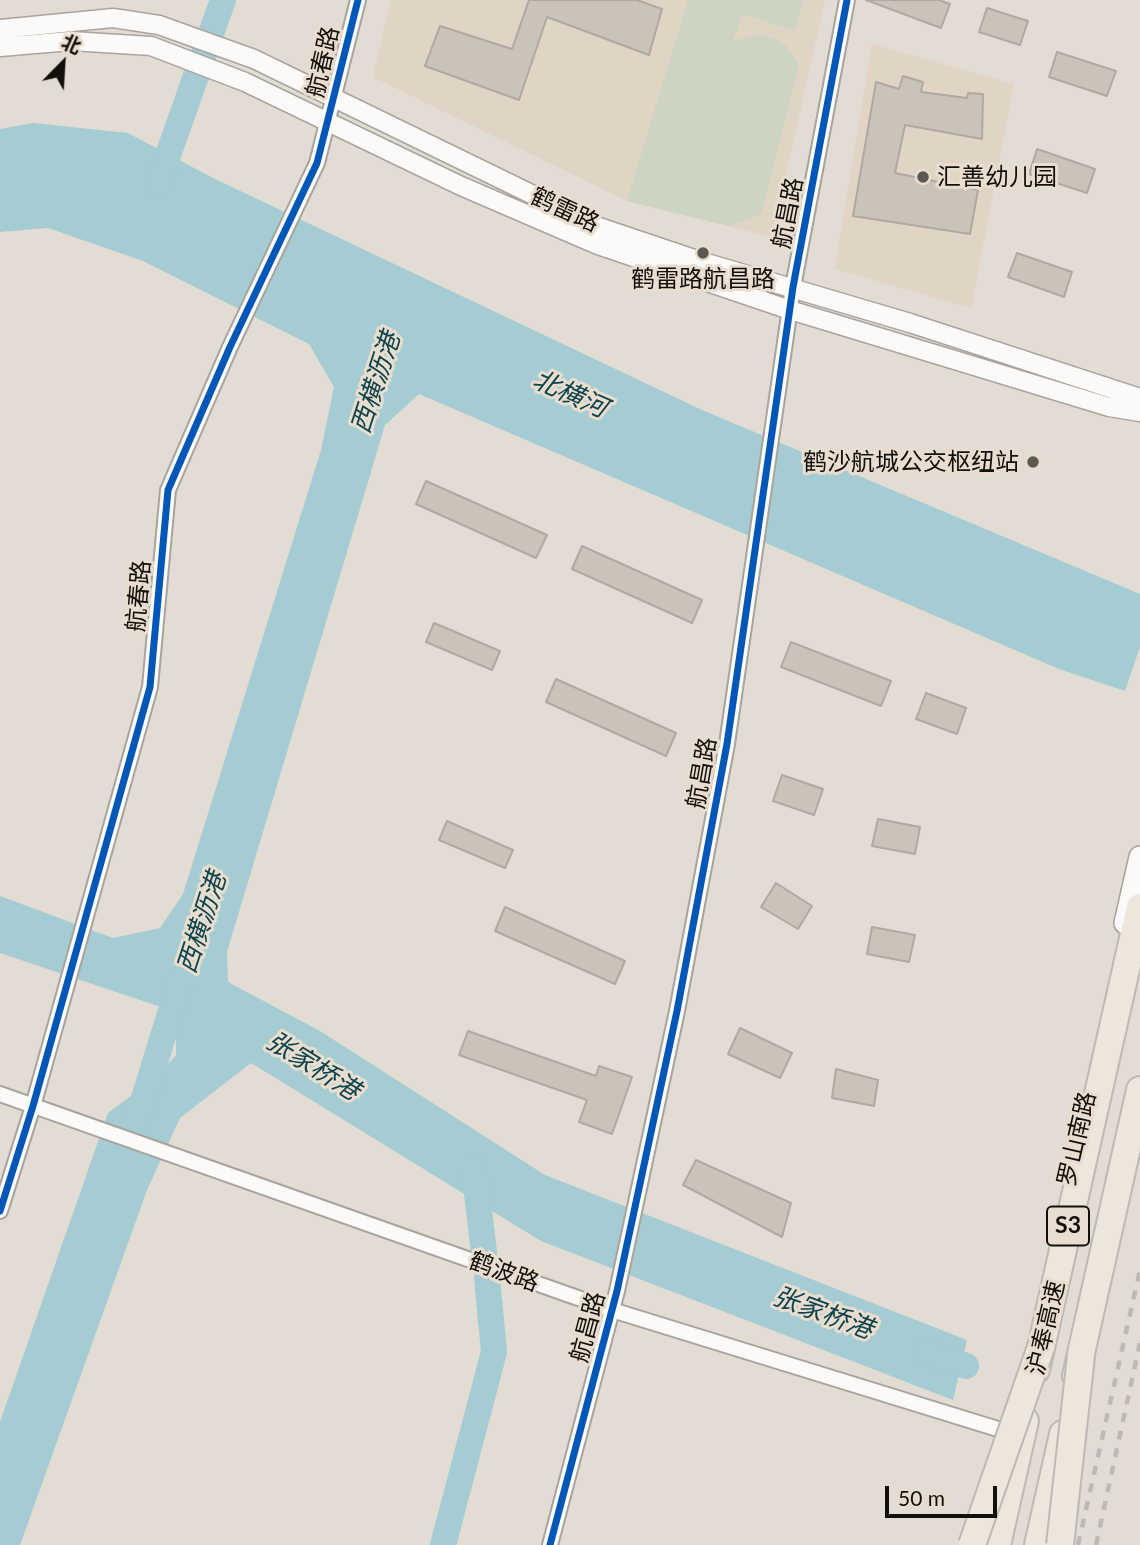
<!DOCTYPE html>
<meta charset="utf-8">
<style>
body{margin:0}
#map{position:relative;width:1140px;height:1545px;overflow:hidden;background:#e2dcd4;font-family:Lato,"Noto Sans SC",sans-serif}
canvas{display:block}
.north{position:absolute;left:28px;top:28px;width:70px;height:70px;-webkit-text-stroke:5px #e8ddce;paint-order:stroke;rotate:24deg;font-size:19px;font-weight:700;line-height:28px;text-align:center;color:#130f0a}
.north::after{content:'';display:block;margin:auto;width:24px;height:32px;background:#130f0a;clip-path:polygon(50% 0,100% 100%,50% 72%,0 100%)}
.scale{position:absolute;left:885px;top:1486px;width:112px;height:32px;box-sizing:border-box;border:4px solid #130f0a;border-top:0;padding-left:9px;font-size:21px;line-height:24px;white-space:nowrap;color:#130f0a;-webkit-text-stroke:5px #e8ddce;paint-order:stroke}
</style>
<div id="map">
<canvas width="1140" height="1545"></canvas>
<div class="north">北</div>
<div class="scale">50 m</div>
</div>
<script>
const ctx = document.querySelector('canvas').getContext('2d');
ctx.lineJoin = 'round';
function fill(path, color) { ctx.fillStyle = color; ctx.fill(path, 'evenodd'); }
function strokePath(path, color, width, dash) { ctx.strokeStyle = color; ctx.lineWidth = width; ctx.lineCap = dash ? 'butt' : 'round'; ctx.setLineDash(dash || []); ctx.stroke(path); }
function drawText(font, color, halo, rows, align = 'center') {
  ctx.font = font + ' Lato,"Noto Sans SC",sans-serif'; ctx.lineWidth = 6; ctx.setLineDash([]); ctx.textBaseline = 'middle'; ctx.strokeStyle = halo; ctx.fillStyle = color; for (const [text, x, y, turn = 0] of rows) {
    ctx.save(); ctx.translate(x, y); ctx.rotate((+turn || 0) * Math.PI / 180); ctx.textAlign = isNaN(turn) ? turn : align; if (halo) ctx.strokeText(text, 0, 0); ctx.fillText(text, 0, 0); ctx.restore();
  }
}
fill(new Path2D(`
 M391,0H825L772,237L627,201L373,77Z
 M872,44L1014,84L971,308L835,269Z`), '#e0d4c4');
fill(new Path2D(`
 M688,0H804L794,31L743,14L732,43C760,28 785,34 799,66L761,214L729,226L627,201Z`), '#cdd4c1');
fill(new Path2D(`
 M33,123L128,133L213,178L702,410L1140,594V647L1125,691L1059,669L419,394L385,425L227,952L228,982L320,1031L545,1175L967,1340L953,1400L541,1241L251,1063L180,1118L147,1190L20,1545H0V1422L108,1113L159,1075L176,1055V1025L167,1009L0,953V896L113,938L160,928L183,894L321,450L334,387L309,344L143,261L48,228L0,232V129Z`), '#a4ccd2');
strokePath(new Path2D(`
 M157,186L223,0
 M138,1118L180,981
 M474,1169L484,1252
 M927,1352L966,1366
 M443,1545L494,1352L487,1278`), '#a4ccd2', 26);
const building = new Path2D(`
 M529,0H637L662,9L649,55L547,17L519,100L425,66L440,26L512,49Z
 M866,0H939L950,4L941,28Z
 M987,8L1028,21L1020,45L979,32Z
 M1057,52L1116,71L1107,96L1049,77Z
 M903,76L923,82L921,92L967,98L968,93L983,94L982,139L905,125L895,173L978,190L970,234L853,216L876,82L899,89Z
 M1037,149L1095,169L1087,193L1029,174Z
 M1017,253L1072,272L1064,297L1008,277Z
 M426,481L547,535L536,558L416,504Z
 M582,546L702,600L692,623L572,569Z
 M434,623L500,651L492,670L426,642Z
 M791,642L891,681L881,706L781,667Z
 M556,679L676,733L666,756L546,702Z
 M926,693L966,708L957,734L916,719Z
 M782,775L823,789L814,815L773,801Z
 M878,819L920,827L915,854L872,846Z
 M447,821L513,850L505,868L439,840Z
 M776,883L812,906L798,929L761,907Z
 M505,907L625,961L615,984L495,931Z
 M872,927L915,935L909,962L867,954Z
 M740,1028L792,1053L780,1078L728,1054Z
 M468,1031L596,1076L599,1066L632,1077L612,1134L579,1122L587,1100L459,1055Z
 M836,1069L878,1080L874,1106L832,1098Z
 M696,1160L791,1203L782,1237L683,1185Z`);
fill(building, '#cbc3b9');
strokePath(building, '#aea9a3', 2);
const minor = new Path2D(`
 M0,1094L612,1310L1014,1434
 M0,1211L33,1106L150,687L168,490L230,347L317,163L358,0
 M550,1545L617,1291L677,1011L727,744L793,287L847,0`);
const tertiary = new Path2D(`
 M0,29L113,18L159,25L254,59L599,227L700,261L910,323L1140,398
 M0,47L71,41L151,46L245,82L461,186L598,245L790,310L1109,407L1140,412`);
const secondary = new Path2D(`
 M1125,923L1140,857`);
const motorway = new Path2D(`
 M1036,1370L1140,907
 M1076,1376L1140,1090
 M997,1545L1025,1421
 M1038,1545L1063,1434`);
strokePath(minor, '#a8a39d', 18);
strokePath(tertiary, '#a8a39d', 21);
strokePath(secondary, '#a8a39d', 24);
strokePath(motorway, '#bcb9b6', 30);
strokePath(minor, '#fbfaf9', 14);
strokePath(tertiary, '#fbfaf9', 18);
strokePath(secondary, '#fbfaf9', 21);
strokePath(motorway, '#ece6dc', 26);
strokePath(new Path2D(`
 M1078,1545L1140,1270
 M1096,1545L1140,1343`), '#bcbab8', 4.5, [9, 9]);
const motorwayBridge = new Path2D(`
 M972,1545L1041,1347
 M1060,1545L1081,1356`);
strokePath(motorwayBridge, '#bcb9b6', 30, []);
strokePath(motorwayBridge, '#ece6dc', 26);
strokePath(new Path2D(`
 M0,1211L33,1106L150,687L168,490L230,347L317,163L358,0
 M550,1545L617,1291L677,1011L727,744L793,287L847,0`), '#0057b8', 7);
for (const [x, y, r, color] of [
 [923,177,7,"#5b5751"],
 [703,253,7,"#5b5751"],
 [1033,462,7,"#5b5751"]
]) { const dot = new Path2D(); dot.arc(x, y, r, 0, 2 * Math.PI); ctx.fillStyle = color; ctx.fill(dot); strokePath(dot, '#e8ddce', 2.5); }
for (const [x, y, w] of [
 [1068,1226,42]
]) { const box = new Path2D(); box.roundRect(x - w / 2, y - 19.5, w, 39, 5); ctx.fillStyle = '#e8ddce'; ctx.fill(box); strokePath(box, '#130f0a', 2); }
drawText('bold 23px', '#130f0a', null, [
 ["S3",1068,1226]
]);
drawText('24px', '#130f0a', '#e8ddce', [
 ["航春路",323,62,-77],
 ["鹤雷路",565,210,25],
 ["航昌路",788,213,-79],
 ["航春路",139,596,-85],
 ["航昌路",702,773,-80],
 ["罗山南路",1077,1139,-77],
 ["鹤波路",504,1272,20],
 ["航昌路",588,1327,-75],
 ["沪奉高速",1046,1328,-77]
]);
drawText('24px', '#130f0a', '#e8ddce', [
 ["汇善幼儿园",937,177],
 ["鹤雷路航昌路",703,279,"center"],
 ["鹤沙航城公交枢纽站",1019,462,"right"]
], 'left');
drawText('italic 26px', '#0d434c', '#e8ddce', [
 ["西横沥港",376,383,-72],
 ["北横河",570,394,24],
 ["西横沥港",202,923,-72],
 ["张家桥港",313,1066,32],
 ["张家桥港",823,1313,20]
]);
</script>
